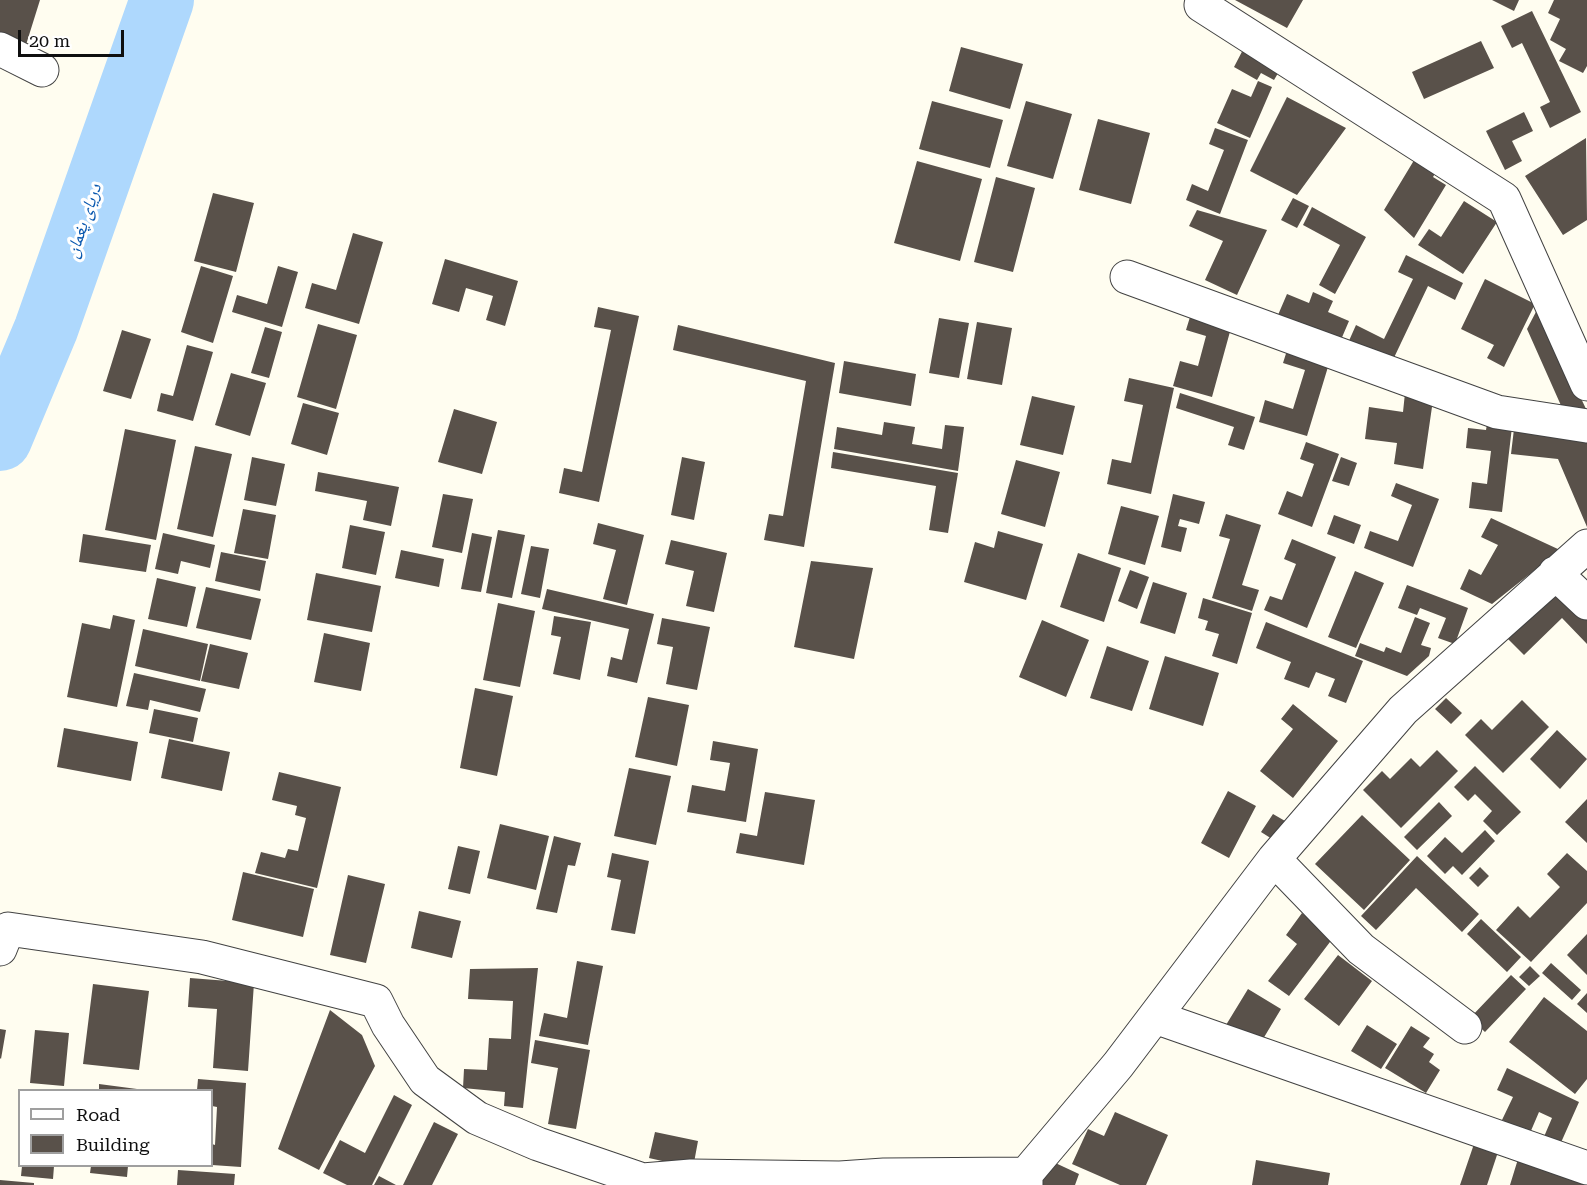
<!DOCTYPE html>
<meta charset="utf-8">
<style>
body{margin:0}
#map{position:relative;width:1587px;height:1185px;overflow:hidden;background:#fffdf0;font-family:"Roboto Serif",serif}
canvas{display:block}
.legend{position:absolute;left:18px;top:1089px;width:195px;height:78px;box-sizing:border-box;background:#fff;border:2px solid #9f9f9f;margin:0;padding:8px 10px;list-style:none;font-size:18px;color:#0f0f0f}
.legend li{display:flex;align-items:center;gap:12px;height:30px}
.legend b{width:30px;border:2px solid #9f9f9f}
.scale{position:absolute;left:18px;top:30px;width:106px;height:27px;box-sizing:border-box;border:3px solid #0f0f0f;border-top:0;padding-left:8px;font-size:18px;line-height:21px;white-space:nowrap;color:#0f0f0f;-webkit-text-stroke:4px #fff;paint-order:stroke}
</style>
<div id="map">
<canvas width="1587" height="1185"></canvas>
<ul class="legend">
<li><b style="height:8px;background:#fff"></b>Road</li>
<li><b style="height:16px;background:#59514a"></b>Building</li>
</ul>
<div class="scale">20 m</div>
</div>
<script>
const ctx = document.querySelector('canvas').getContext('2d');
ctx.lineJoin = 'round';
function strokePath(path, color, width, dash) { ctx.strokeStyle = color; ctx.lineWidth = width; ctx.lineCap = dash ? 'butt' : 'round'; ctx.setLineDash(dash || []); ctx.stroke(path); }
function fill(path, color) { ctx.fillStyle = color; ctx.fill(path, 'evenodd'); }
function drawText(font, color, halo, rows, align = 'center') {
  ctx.font = font + ' "Roboto Serif","Noto Naskh Arabic",serif'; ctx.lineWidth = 6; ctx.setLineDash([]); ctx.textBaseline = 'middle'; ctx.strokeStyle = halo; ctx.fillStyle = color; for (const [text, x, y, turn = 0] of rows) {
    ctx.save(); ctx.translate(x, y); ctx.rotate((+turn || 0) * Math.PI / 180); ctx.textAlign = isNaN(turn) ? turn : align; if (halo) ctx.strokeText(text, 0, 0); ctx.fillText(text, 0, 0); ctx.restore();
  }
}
strokePath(new Path2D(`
 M0,439L46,329L162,0`), '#aed8fd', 64);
fill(new Path2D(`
 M0,0H40L25,48L0,36Z
 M1235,0H1303L1287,28Z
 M1492,0H1519L1514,11Z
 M1554,0H1587V66L1583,73L1559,61L1566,49L1550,40L1560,19L1548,13Z
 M1532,11L1581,112L1550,128L1540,107L1550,102L1522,43L1512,48L1501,26Z
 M1481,41L1494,68L1424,99L1412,72Z
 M1247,42L1284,63L1274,80L1261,73L1257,80L1234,67Z
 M961,47L1023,64L1010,109L949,91Z
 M1258,81L1272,87L1250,138L1217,123L1232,89L1251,97Z
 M1287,97L1346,128L1297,195L1250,171Z
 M932,101L1003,120L990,168L919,149Z
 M1026,101L1072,114L1053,179L1007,166Z
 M1524,112L1533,131L1512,141L1522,161L1505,170L1486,131Z
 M1098,119L1150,133L1131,204L1079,190Z
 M1215,128L1248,140L1220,214L1186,200L1192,184L1208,191L1224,150L1209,144Z
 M1586,138L1587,220L1563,235L1525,176Z
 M1419,152L1440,165L1433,177L1446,185L1414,238L1384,210Z
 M917,161L982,179L960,261L894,243Z
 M996,177L1035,188L1013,272L974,262Z
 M213,193L254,203L236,272L194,261Z
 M1293,198L1309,206L1297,228L1281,220Z
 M1464,201L1497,222L1463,274L1418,245L1429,229L1441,237Z
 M1312,207L1366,237L1335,294L1319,285L1340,245L1303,225Z
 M1197,210L1267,230L1237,295L1205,280L1223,241L1189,226Z
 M353,233L383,242L359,324L305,308L312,283L336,290Z
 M1406,255L1463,283L1455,300L1428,286L1391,364L1348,343L1356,325L1384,339L1413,279L1398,272Z
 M445,259L518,281L505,326L486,320L493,296L466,288L459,312L432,304Z
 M201,266L233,276L213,343L181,332Z
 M278,266L298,272L282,327L232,312L237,295L267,304Z
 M1485,279L1535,304L1504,367L1487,358L1494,345L1461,329Z
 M1313,292L1333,301L1328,312L1349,321L1340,342L1278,315L1287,294L1309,303Z
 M598,307L639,316L599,502L559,493L564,468L582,472L611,330L594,327Z
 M1538,308L1587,411L1563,410L1527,329Z
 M1190,317L1231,328L1212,397L1173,386L1180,361L1198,366L1206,336L1186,330Z
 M939,318L969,323L959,378L929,373Z
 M977,322L1012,328L1002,385L967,379Z
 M318,324L357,335L336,409L297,397Z
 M678,325L835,363L804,547L764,540L769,514L783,516L806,381L673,350Z
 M265,327L282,332L269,378L251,373Z
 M122,330L151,339L131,399L103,391Z
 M1289,344L1331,357L1307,436L1259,422L1265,400L1293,409L1305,370L1283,363Z
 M187,345L213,352L193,421L157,411L161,393L173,396Z
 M844,361L916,374L911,406L839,393Z
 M231,373L266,383L250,436L215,425Z
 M1129,378L1174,388L1151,494L1107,484L1112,459L1131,463L1143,405L1124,401Z
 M1180,393L1255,417L1244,450L1228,445L1234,427L1176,408Z
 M1405,393L1433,400L1423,469L1394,464L1397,443L1365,439L1369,407L1403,412Z
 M1032,396L1075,406L1063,455L1020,445Z
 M303,403L339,413L327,455L291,444Z
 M454,409L497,422L482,474L438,462Z
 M884,422L915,427L912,444L942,449L945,425L964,427L958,471L834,449L837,427L882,435Z
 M1487,424L1512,427L1502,512L1469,508L1472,482L1487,484L1491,451L1466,448L1468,428L1486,430Z
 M125,429L176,440L156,540L105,530Z
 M1514,429L1587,438V527L1558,459L1511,454Z
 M1306,442L1339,454L1312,527L1278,514L1287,491L1302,497L1314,464L1300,459Z
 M195,446L232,454L213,537L177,529Z
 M833,452L958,473L948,533L929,530L936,486L831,468Z
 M252,457L285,464L276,506L244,500Z
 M682,457L705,462L694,520L671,515Z
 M1341,457L1357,463L1349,486L1332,481Z
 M1016,460L1060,472L1045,527L1001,514Z
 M318,472L399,487L391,526L363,520L367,501L315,491Z
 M1396,483L1439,499L1413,567L1364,548L1370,531L1398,541L1412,505L1391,496Z
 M443,494L473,499L462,553L432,547Z
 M1173,494L1205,502L1199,524L1180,519L1178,526L1187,528L1181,552L1161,547Z
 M1121,506L1159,516L1145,565L1108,554Z
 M243,509L276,515L268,559L234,553Z
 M1226,514L1261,525L1242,585L1259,590L1252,611L1212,598L1230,539L1219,536Z
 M1334,515L1361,525L1354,544L1327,534Z
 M1491,518L1560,550L1492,604L1460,589L1469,569L1481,575L1498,545L1481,537Z
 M598,523L644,535L627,605L603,599L616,550L593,544Z
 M350,525L385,532L376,575L342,568Z
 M498,530L525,535L512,598L486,593Z
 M998,531L1043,544L1026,600L964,582L975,542L994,548Z
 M163,533L215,545L210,568L181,561L178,574L155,569Z
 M472,533L492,537L481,592L461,589Z
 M83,534L151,545L146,572L79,562Z
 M1292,539L1336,557L1307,628L1264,610L1270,596L1282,600L1296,564L1284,559Z
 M671,540L727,553L714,612L686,606L694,571L665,564Z
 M531,546L549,549L540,598L521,594Z
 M401,550L444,559L439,587L395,578Z
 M221,552L266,561L260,591L215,581Z
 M1078,553L1121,568L1104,622L1060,607Z
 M811,561L873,568L854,659L794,647Z
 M1130,570L1149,577L1137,609L1118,601Z
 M1355,571L1384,583L1356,648L1328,637Z
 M316,573L381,586L372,632L307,620Z
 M157,578L196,587L187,627L148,619Z
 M1153,582L1187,593L1175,634L1140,623Z
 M1407,585L1468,608L1455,644L1438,638L1446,618L1420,608L1417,615L1398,608Z
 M1563,586L1587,611V644L1562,618L1524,655L1508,639Z
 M206,587L261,599L251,640L196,628Z
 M547,589L654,614L637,683L607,676L611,657L622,660L629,629L542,609Z
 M1203,598L1252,613L1237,664L1212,656L1219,634L1205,630L1208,621L1198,618Z
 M498,603L535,611L520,687L483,680Z
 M113,615L135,620L117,707L67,697L82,623L110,629Z
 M554,616L591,622L580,680L553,674L561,637L551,635Z
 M1415,617L1430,623L1421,645L1431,648L1429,656L1407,676L1355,656L1360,643L1384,652L1386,647L1401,653Z
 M662,618L710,627L697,690L666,684L673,647L657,644Z
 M1042,620L1089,640L1066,697L1019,677Z
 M1266,622L1363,661L1346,703L1328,696L1335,679L1316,672L1309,688L1284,679L1291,662L1256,648Z
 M143,629L208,644L200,681L135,666Z
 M324,633L370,643L361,691L314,682Z
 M210,644L248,653L239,689L201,681Z
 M1107,646L1149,661L1132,711L1090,698Z
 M1165,656L1219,673L1203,726L1149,709Z
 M134,673L206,689L200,712L150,700L148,710L126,706Z
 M475,688L513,696L497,776L460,768Z
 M648,697L689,705L677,766L635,757Z
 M1446,698L1462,713L1451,724L1435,709Z
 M1522,700L1549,727L1503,773L1465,735L1481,719L1492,730Z
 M1293,704L1338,741L1293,798L1260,771L1293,729L1281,719Z
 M154,709L198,718L193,742L149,733Z
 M64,728L138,742L131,781L57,767Z
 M1557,730L1587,759L1560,789L1530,759Z
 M169,739L230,752L222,791L161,778Z
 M713,741L758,749L746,822L687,812L692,785L725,791L730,763L710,760Z
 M1437,750L1458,771L1401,828L1363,790L1382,771L1390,779L1411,758L1420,767Z
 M1475,766L1521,812L1497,835L1483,821L1492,811L1475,794L1468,801L1454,787Z
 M629,768L671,776L656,845L614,836Z
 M279,772L341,787L317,888L255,873L261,852L285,858L288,849L298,851L306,818L295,815L297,806L272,800Z
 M1228,791L1256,806L1229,858L1201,843Z
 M765,792L815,800L804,865L736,853L740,833L757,836Z
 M1587,799V843L1565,822Z
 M1439,802L1452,816L1417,850L1404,837Z
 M1273,814L1292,825L1280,844L1261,832Z
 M1362,815L1410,860L1364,910L1315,864Z
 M500,824L549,836L536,890L487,878Z
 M1485,830L1495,841L1462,875L1453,866L1445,874L1427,856L1445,837L1462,853Z
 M554,836L581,843L575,866L568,865L557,913L536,909Z
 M458,846L480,851L470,894L448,889Z
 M612,853L649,861L635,934L611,930L621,880L607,877Z
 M1567,853L1587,871V903L1531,962L1496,930L1518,906L1530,918L1560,887L1547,874Z
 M1417,856L1479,914L1462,932L1416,888L1376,930L1361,916Z
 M1480,867L1489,876L1478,887L1469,878Z
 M243,872L314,889L303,937L232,920Z
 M348,875L385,884L366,963L330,955Z
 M419,911L461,921L452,958L411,948Z
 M1302,913L1333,938L1289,996L1268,981L1297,944L1286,935Z
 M1481,919L1521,957L1507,972L1467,934Z
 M1587,934V975L1567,955Z
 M1338,955L1372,981L1339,1026L1304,999Z
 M577,961L603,966L588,1045L539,1036L544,1013L567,1018Z
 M1551,963L1581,990L1572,1000L1542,973Z
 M1530,966L1540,976L1529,986L1519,977Z
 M538,968L523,1108L504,1106L505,1092L463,1088L464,1069L487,1070L489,1038L511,1039L513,1001L468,999L470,969Z
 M1511,975L1526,989L1485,1032L1470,1018Z
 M190,978L254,983L248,1071L213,1068L217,1009L188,1007Z
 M93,984L149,991L139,1070L83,1064Z
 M1248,989L1281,1009L1260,1044L1226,1025Z
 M1587,993V1013L1577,1004Z
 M1544,997L1587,1031V1079L1575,1094L1509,1042Z
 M330,1010L362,1035L375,1066L319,1170L278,1149Z
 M1367,1025L1397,1044L1381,1069L1351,1051Z
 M1411,1026L1430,1038L1423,1047L1434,1054L1429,1062L1440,1070L1426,1093L1385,1068Z
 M0,1029L6,1030L1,1059L0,1058Z
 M35,1030L69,1033L64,1086L30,1083Z
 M535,1040L590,1050L576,1129L548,1124L558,1068L531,1063Z
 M1507,1068L1579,1102L1559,1147L1543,1139L1552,1118L1539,1112L1530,1133L1502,1120L1513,1097L1497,1090Z
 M198,1079L246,1083L241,1167L212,1165V1144L215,1145L217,1107L212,1106V1090H197Z
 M99,1084L137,1089V1090H99Z
 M394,1095L412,1105L372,1185H347L323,1173L340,1140L365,1153Z
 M1115,1112L1168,1135L1146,1185H1120L1072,1164L1088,1129L1104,1136Z
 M434,1122L458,1134L432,1185H403Z
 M655,1132L698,1141L693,1168L649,1158Z
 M1475,1141L1499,1149L1487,1185H1460Z
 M1518,1159L1587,1179V1185H1510Z
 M1049,1160L1079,1174L1075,1185H1038Z
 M1256,1160L1330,1173L1328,1185H1252Z
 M22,1166H54L53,1179L21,1176Z
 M91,1166H128L127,1177L90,1173Z
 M178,1170L235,1174L234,1185H177Z
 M379,1176L396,1185H374Z
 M0,1180L34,1183V1185H0Z`), '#59514a');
const minor = new Path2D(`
 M1204,0L1201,5L1504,199L1587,384
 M0,49L42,70
 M1127,277L1497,412L1587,426
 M1555,573L1587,603
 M1274,859L1361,949L1465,1027
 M0,949L8,929L202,957L376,1001L388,1025L425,1080L477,1118L538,1144L643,1180L691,1176L840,1178L884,1175L1026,1174
 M1155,1017L1587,1168
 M1026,1185V1174L1118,1065L1274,859L1403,710L1587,546`);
strokePath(minor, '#424242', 35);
strokePath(minor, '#fff', 33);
drawText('italic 18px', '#0958af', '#fff', [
 ["دریای پغمان",84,221,-71]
]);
</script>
